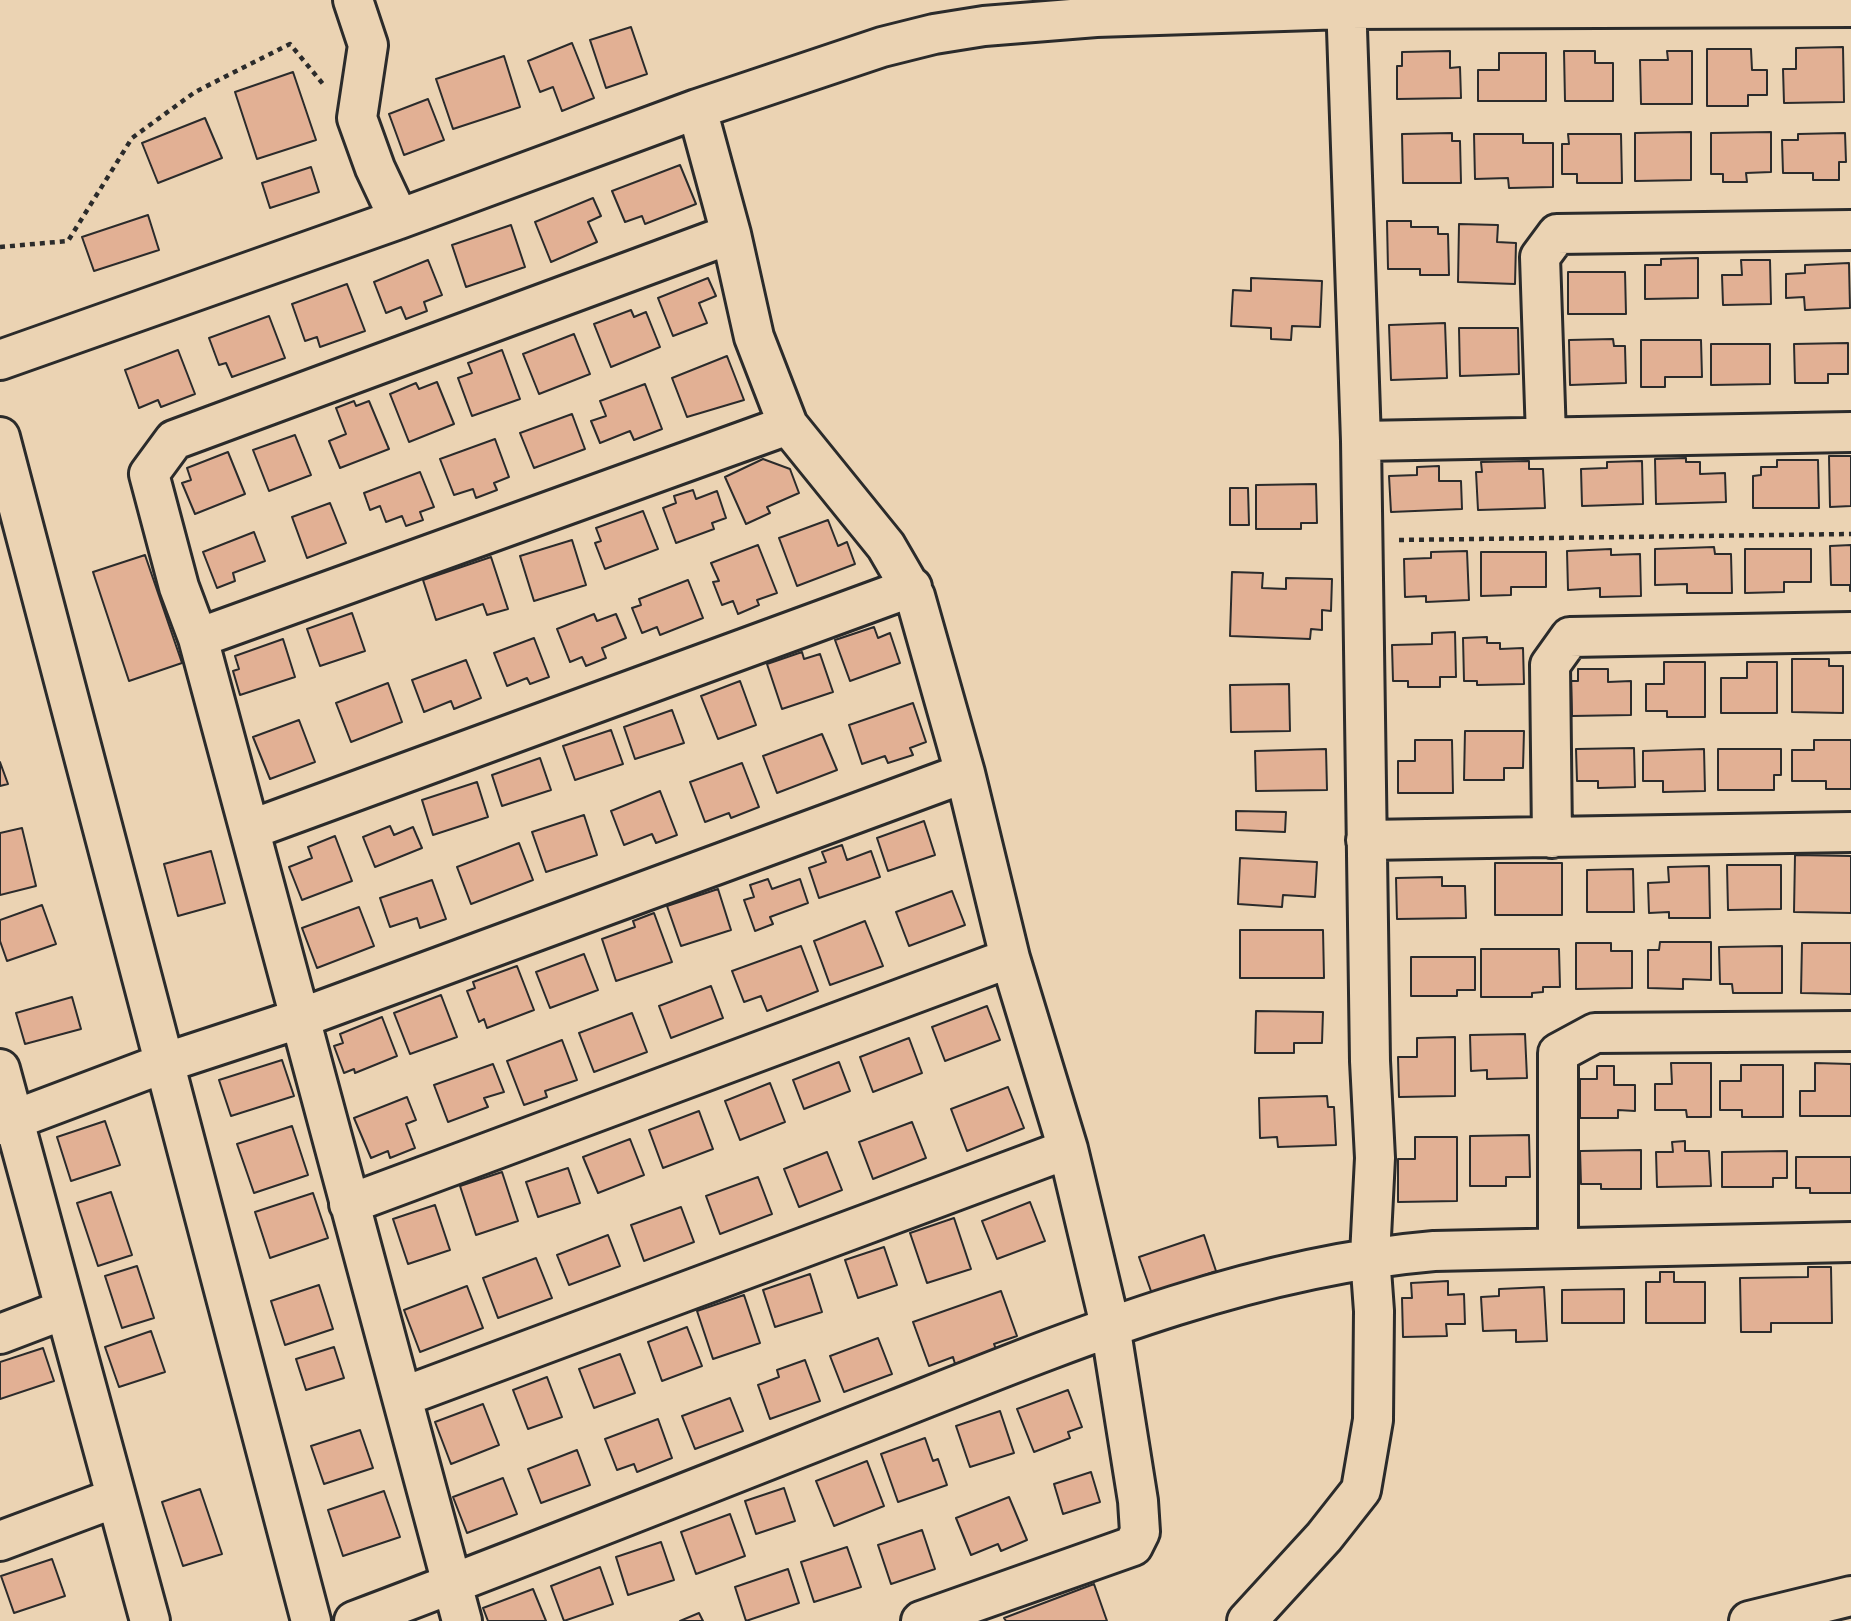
<!DOCTYPE html>
<style>
body{margin:0}
canvas{display:block;background:#ebd3b3}
</style>
<canvas width="1851" height="1621"></canvas>
<script>
const ctx = document.querySelector('canvas').getContext('2d');
ctx.lineJoin = 'round';
function fill(path, color) { ctx.fillStyle = color; ctx.fill(path, 'evenodd'); }
function strokePath(path, color, width, dash) { ctx.strokeStyle = color; ctx.lineWidth = width; ctx.lineCap = dash ? 'butt' : 'round'; ctx.setLineDash(dash || []); ctx.stroke(path); }
const building = new Path2D(`
 M631,27L647,74L606,88L590,40Z
 M572,43L594,98L562,111L553,87L540,92L528,61Z
 M1843,47L1844,102L1784,103L1783,69H1796V48Z
 M1707,49H1751L1752,70H1767V95H1748V106H1707Z
 M1450,51V68L1460,67L1461,98L1397,99V66H1402V52Z
 M1564,51H1595V63H1613V101H1565Z
 M1667,51H1692V104H1641L1640,60H1668Z
 M1499,53H1546V101H1478V70H1499Z
 M504,56L520,107L453,129L436,79Z
 M293,72L316,140L257,159L235,92Z
 M428,99L444,140L404,155L389,114Z
 M205,118L222,158L158,183L142,143Z
 M1691,132V180L1635,181V133Z
 M1771,132V172L1746,173L1747,182H1723V174H1711V133Z
 M1452,133V141H1460L1461,183H1403L1402,134Z
 M1845,133L1846,162H1839V180H1813V173H1783L1782,140H1798V134Z
 M1474,134H1523V143H1553V187L1509,188L1508,178L1475,179Z
 M1568,134H1621L1622,183H1577V174H1562V144H1569Z
 M680,165L696,204L645,224L642,216L625,222L612,191Z
 M311,167L319,192L270,208L262,183Z
 M593,198L601,216L588,222L597,242L551,262L535,222Z
 M148,215L159,250L94,271L82,237Z
 M1387,221H1411V227H1438V234H1448L1449,275H1420V269H1388Z
 M1459,224L1498,225L1497,242L1516,243L1515,284L1458,282Z
 M511,225L525,267L466,287L452,245Z
 M1698,258V298L1645,299V265H1661V259Z
 M428,260L442,295L424,302L427,311L406,319L401,307L386,313L374,282Z
 M1741,260H1770L1771,304L1723,305L1722,275H1742Z
 M1849,263L1850,308L1805,310L1804,297L1786,298V274L1805,273V265Z
 M1568,272H1625L1626,314H1568Z
 M708,278L716,296L699,303L707,323L673,336L658,298Z
 M1251,278L1322,281L1320,327L1292,326L1291,340L1271,339V328L1231,326L1233,290L1251,291Z
 M347,284L365,331L320,347L317,337L305,341L292,304Z
 M631,310L634,317L646,312L660,347L611,367L594,324Z
 M269,316L285,358L232,377L226,363L219,365L209,338Z
 M1445,323L1447,378L1391,380L1389,325Z
 M1459,328H1518L1519,374L1460,376Z
 M574,334L590,374L539,394L523,354Z
 M1613,339L1614,346H1625L1626,383L1570,385L1569,340Z
 M1641,340H1701L1702,377H1665V387H1641Z
 M1848,343V374H1828V383H1795L1794,344Z
 M1711,344H1770V384L1711,385Z
 M178,350L195,394L161,407L158,400L139,408L125,370Z
 M502,350L520,399L472,416L458,378L472,373L468,363Z
 M727,356L744,400L687,417L672,378Z
 M437,382L454,424L409,442L390,394L416,383L419,389Z
 M645,384L662,429L634,440L630,431L600,443L591,421L606,416L600,401Z
 M354,401L356,406L369,401L389,449L340,468L329,441L346,434L336,408Z
 M572,414L585,449L534,468L520,433Z
 M295,435L311,475L269,491L253,450Z
 M495,439L509,477L494,483L497,490L476,498L473,489L454,495L440,459Z
 M228,452L245,494L195,514L182,483L191,480L187,468Z
 M1829,456H1851V506L1830,507Z
 M1686,458V462H1700V474L1725,473L1726,502L1656,504L1655,459Z
 M763,459L790,469L799,493L767,507L770,513L746,524L725,477Z
 M1777,460H1818L1819,508H1753V476L1761,475V467H1777Z
 M1529,461V469H1543L1545,508L1478,510L1476,472H1482L1481,462Z
 M1642,461L1643,504L1582,506L1581,469L1607,468V462Z
 M1439,466V481H1461L1462,509L1391,512L1389,476L1417,475V467Z
 M420,472L434,507L420,512L423,520L406,526L402,516L386,522L380,506L370,510L364,493Z
 M1316,484L1317,523H1301V529H1256V485Z
 M1230,488H1248L1249,525H1230Z
 M693,490L696,499L717,491L726,518L712,523L714,529L676,543L663,508L676,503L674,496Z
 M330,503L346,543L307,558L292,517Z
 M643,511L658,549L605,569L595,543L601,541L596,528Z
 M828,520L838,546L847,542L855,564L797,586L779,538Z
 M254,532L265,561L233,573L235,581L217,588L203,552Z
 M572,540L586,585L534,601L520,556Z
 M758,545L777,593L757,600L759,605L738,614L733,601L722,605L713,582L719,581L711,563Z
 M1851,545V591H1850V585H1831L1830,546Z
 M1714,547L1715,554H1731L1732,593H1687V584L1655,585V549Z
 M1611,549V555L1640,554L1641,596L1600,597V588L1568,590L1567,551Z
 M1745,549H1811V582H1784V592L1745,593Z
 M1467,551L1469,600L1426,602V596L1405,597L1404,559L1431,558V552Z
 M1481,552H1546V587H1511V595L1481,596Z
 M145,555L182,663L129,681L93,572Z
 M491,557L508,609L487,615L483,604L436,620L423,580Z
 M1232,572L1263,573L1262,588L1286,589V578L1332,579L1331,611L1322,610V630L1311,629L1310,639L1230,636Z
 M688,580L703,618L660,635L657,627L642,633L632,608L641,605L639,599Z
 M352,613L365,651L320,666L307,629Z
 M594,614L597,621L616,614L626,638L602,648L606,658L586,666L582,657L570,662L557,629Z
 M874,627L878,638L890,633L900,663L850,681L835,640Z
 M1455,632L1456,677H1440V687H1408V681H1393L1392,645L1432,644V633Z
 M1487,637V643H1500V649L1523,648L1524,684L1477,685V681H1464L1463,638Z
 M534,638L549,677L530,684L527,678L507,686L494,653Z
 M283,639L295,677L240,695L233,671L239,669L235,656Z
 M802,652L804,659L820,654L833,692L782,709L767,664Z
 M1792,659H1829V666H1843V713L1792,712Z
 M466,660L481,698L454,709L451,701L424,712L412,680Z
 M1664,662H1705V717H1667V711H1646V684H1664Z
 M1747,662H1777V713H1721V678H1747Z
 M1578,669H1608V682L1631,681V715L1572,716L1571,681H1578Z
 M740,681L756,725L718,739L701,696Z
 M388,683L402,722L351,742L336,703Z
 M1289,684L1290,731L1231,732L1230,685Z
 M913,703L926,742L910,748L913,755L888,763L885,756L862,764L849,725Z
 M672,710L684,743L635,759L624,727Z
 M299,720L315,762L270,779L253,737Z
 M611,730L623,764L575,780L563,746Z
 M1465,731H1524L1523,768H1504V780H1464Z
 M822,734L837,770L777,793L763,756Z
 M1415,740H1452L1453,793H1398V761H1415Z
 M1814,740H1851V789H1826V781H1792V750H1814Z
 M1634,748L1635,787L1598,788V781H1577L1576,749Z
 M1326,749L1327,790L1256,791L1255,751Z
 M1704,749L1705,791L1663,792V781H1643V751Z
 M1718,749H1781V775H1774V790H1718Z
 M540,758L551,790L502,806L492,775Z
 M0,762L8,784L0,786Z
 M742,763L759,807L731,818L729,813L705,822L690,782Z
 M477,782L488,817L433,835L422,800Z
 M660,791L677,835L656,843L652,834L624,845L611,811Z
 M1236,811L1286,812L1285,832L1236,830Z
 M584,815L597,855L546,872L532,832Z
 M924,821L935,855L888,871L877,838Z
 M390,826L394,835L413,827L422,848L375,867L363,837Z
 M22,828L36,886L0,895V833Z
 M335,836L352,881L302,900L289,867L312,858L308,847Z
 M519,843L533,880L471,904L457,867Z
 M842,845L847,860L871,851L880,877L819,898L809,868L826,862L822,852Z
 M211,851L225,903L178,916L164,864Z
 M1795,855L1851,856V913L1794,912Z
 M1240,858L1317,862L1315,897L1283,895L1282,907L1238,904Z
 M1495,863H1562V915H1495Z
 M1727,865H1781V909L1728,910Z
 M1709,866L1710,918H1669V912L1649,913L1648,883L1669,882L1668,867Z
 M1633,869L1634,912H1587V870Z
 M1442,877V886H1465L1466,918L1397,919L1396,878Z
 M768,879L772,889L800,879L808,903L770,917L773,924L755,931L744,900L754,897L750,885Z
 M432,880L446,919L420,928L417,918L390,927L380,898Z
 M718,889L731,930L681,946L667,906Z
 M952,891L965,925L909,946L896,912Z
 M42,905L56,944L7,961L0,941V920Z
 M359,907L374,946L317,968L302,928Z
 M654,913L672,962L616,981L602,939L635,927L633,921Z
 M865,921L883,966L830,985L814,941Z
 M1240,930H1323L1324,978H1240Z
 M1660,942H1711V980L1683,979V989L1648,988V950H1659Z
 M1576,943H1611V951H1632V988L1576,989Z
 M1802,943H1851V994L1801,993Z
 M801,946L818,991L767,1011L761,996L744,1002L732,971Z
 M1782,946V993H1733L1732,984H1720L1719,947Z
 M1481,949H1559L1560,987H1543V992L1532,993V997H1481Z
 M584,954L598,990L550,1008L536,972Z
 M1411,957H1475V990H1457V996H1411Z
 M517,966L534,1010L487,1028L484,1019L479,1022L467,991L475,988L473,982Z
 M711,986L723,1018L671,1038L659,1006Z
 M441,995L457,1037L410,1054L394,1013Z
 M72,997L81,1029L25,1044L16,1013Z
 M987,1006L1000,1040L945,1061L932,1027Z
 M1256,1011L1323,1012L1322,1043H1294V1053H1255Z
 M632,1013L647,1052L594,1072L579,1033Z
 M382,1017L397,1056L355,1073L354,1069L344,1073L334,1046L343,1043L340,1034Z
 M1525,1034L1527,1078L1487,1079V1070L1471,1071L1470,1035Z
 M1455,1037V1096L1399,1097L1398,1057H1417V1038Z
 M909,1038L922,1073L873,1092L860,1057Z
 M562,1040L577,1080L545,1091L547,1097L524,1105L507,1061Z
 M282,1060L294,1096L231,1116L219,1080Z
 M839,1062L850,1091L804,1109L793,1080Z
 M1671,1063H1711V1117H1687L1686,1110H1655V1084H1672Z
 M1815,1063L1851,1064V1116H1800V1091H1815Z
 M493,1064L504,1092L484,1098L488,1107L448,1122L434,1085Z
 M1741,1065H1783V1117H1742V1110H1720V1081H1741Z
 M1597,1066H1614V1085H1635V1111L1618,1110V1118H1580V1079H1597Z
 M770,1083L785,1122L740,1140L725,1101Z
 M1008,1087L1024,1128L967,1151L951,1109Z
 M1327,1096L1328,1107H1334L1336,1145L1278,1147L1277,1137L1260,1138L1259,1098Z
 M407,1097L416,1120L406,1124L415,1148L390,1158L388,1151L371,1158L354,1118Z
 M699,1111L713,1149L663,1168L649,1130Z
 M105,1121L120,1165L71,1181L57,1137Z
 M912,1122L926,1158L873,1179L859,1142Z
 M292,1126L308,1175L254,1193L237,1144Z
 M1529,1135L1530,1177H1506V1186H1470V1136Z
 M1415,1137H1457V1201L1398,1202V1159H1415Z
 M630,1139L644,1175L598,1193L583,1157Z
 M1685,1141V1151H1709L1711,1186L1657,1187L1656,1152H1673L1672,1142Z
 M1641,1150V1189H1601V1184H1581L1580,1151Z
 M1787,1151V1178H1773V1187H1722V1152Z
 M827,1152L842,1190L799,1207L784,1169Z
 M1796,1157H1851V1193H1810V1188H1796Z
 M568,1168L580,1203L538,1217L526,1182Z
 M502,1172L518,1221L476,1235L460,1186Z
 M758,1177L772,1214L720,1234L706,1196Z
 M111,1192L132,1255L98,1266L77,1203Z
 M313,1193L328,1238L270,1258L255,1212Z
 M1030,1202L1045,1241L997,1259L982,1221Z
 M435,1205L450,1250L408,1264L393,1219Z
 M681,1207L694,1242L644,1261L631,1225Z
 M954,1218L971,1269L927,1283L910,1233Z
 M608,1235L620,1266L569,1285L557,1255Z
 M1204,1235L1216,1271L1152,1294L1139,1257Z
 M884,1247L897,1285L858,1298L845,1260Z
 M536,1258L552,1298L498,1318L483,1278Z
 M137,1266L154,1318L122,1328L105,1276Z
 M1808,1267H1831L1832,1323H1771V1332H1741L1740,1278L1808,1277Z
 M1660,1272H1674V1282H1705V1323H1646V1282H1660Z
 M810,1274L822,1312L775,1327L763,1290Z
 M1448,1281V1295L1464,1294L1465,1324H1446L1447,1336L1403,1337L1402,1298H1412L1411,1283Z
 M319,1285L333,1329L285,1345L271,1301Z
 M467,1286L483,1328L420,1352L404,1310Z
 M1544,1287L1547,1341L1516,1342V1330L1483,1331L1481,1297L1499,1296V1289Z
 M1624,1289V1323H1562V1290Z
 M1001,1291L1017,1336L994,1344L996,1349L955,1364L953,1357L929,1366L913,1322Z
 M744,1295L760,1343L713,1359L697,1311Z
 M687,1327L702,1366L662,1381L648,1342Z
 M151,1331L165,1372L119,1387L105,1347Z
 M878,1338L892,1374L844,1392L830,1356Z
 M334,1347L344,1378L306,1390L296,1359Z
 M43,1348L54,1381L0,1399V1362Z
 M620,1354L635,1393L594,1408L579,1369Z
 M805,1360L820,1401L770,1419L758,1385L779,1377L777,1370Z
 M547,1377L562,1417L528,1429L513,1390Z
 M1068,1390L1082,1427L1068,1432L1070,1438L1034,1452L1017,1409Z
 M730,1398L743,1431L695,1449L682,1416Z
 M483,1404L499,1445L451,1464L435,1422Z
 M1000,1411L1014,1453L970,1467L956,1426Z
 M658,1419L672,1458L637,1472L634,1464L617,1470L605,1439Z
 M360,1430L373,1468L324,1484L311,1446Z
 M925,1438L933,1461L938,1459L947,1485L898,1502L881,1454Z
 M577,1450L590,1485L541,1503L528,1469Z
 M867,1461L884,1506L834,1526L816,1481Z
 M1091,1472L1100,1502L1063,1514L1054,1484Z
 M503,1478L517,1514L467,1533L453,1497Z
 M784,1488L795,1521L756,1534L745,1501Z
 M200,1489L222,1554L183,1566L162,1502Z
 M384,1491L400,1537L343,1556L328,1510Z
 M1009,1497L1027,1540L1001,1551L998,1544L971,1555L956,1518Z
 M730,1514L745,1556L696,1574L681,1532Z
 M922,1530L935,1569L891,1584L878,1545Z
 M661,1542L674,1580L628,1595L616,1557Z
 M847,1547L861,1587L814,1602L801,1562Z
 M52,1559L65,1596L14,1613L1,1576Z
 M600,1567L613,1604L564,1621L551,1586Z
 M788,1569L799,1603L746,1621L735,1587Z
 M1094,1584L1107,1621H1006L1004,1618Z
 M533,1589L546,1621H488L483,1608Z
 M699,1613L703,1621H680Z`);
fill(building, '#e2b094');
strokePath(building, '#2b2b2b', 2);
const minor = new Path2D(`
 M353,0L368,45L357,118L375,168L399,219
 M697,109L731,234L754,337L788,425L886,546L915,596L965,773L1010,958L1068,1149L1110,1325L1138,1501L1140,1532L1133,1546L921,1621
 M0,360L399,219L697,109L882,47L934,34L984,26L1096,17L1346,9L1851,7
 M0,437L311,1621
 M1546,437L1540,257L1557,234L1851,230
 M1361,441L1851,432
 M198,638L788,425
 M263,825L912,587
 M1552,838L1550,665L1570,637L1851,632
 M1366,840L1851,832
 M0,1069L150,1621
 M0,1125L167,1062L298,1019L965,773
 M349,1204L1010,958
 M1558,1246V1053L1595,1033L1851,1031
 M0,1334L63,1310
 M402,1397L1068,1149
 M0,1541L115,1498
 M354,1621C535,1553 715,1481 895,1410C1069,1341 1246,1267 1434,1251L1851,1242
 M462,1621L198,638L179,587L149,474L174,440L731,234
 M1247,1621L1324,1537L1361,1490L1373,1420L1374,1311L1370,1256L1375,1158L1370,1061L1361,441L1346,0
 M1749,1621L1851,1596`);
strokePath(minor, '#2b2b2b', 44);
strokePath(new Path2D(`
 M0,247L68,241L132,138L195,92L290,44L323,84
 M1399,540L1851,534`), '#2b2b2b', 4.5, [5, 5]);
strokePath(minor, '#ebd3b3', 38);
</script>
